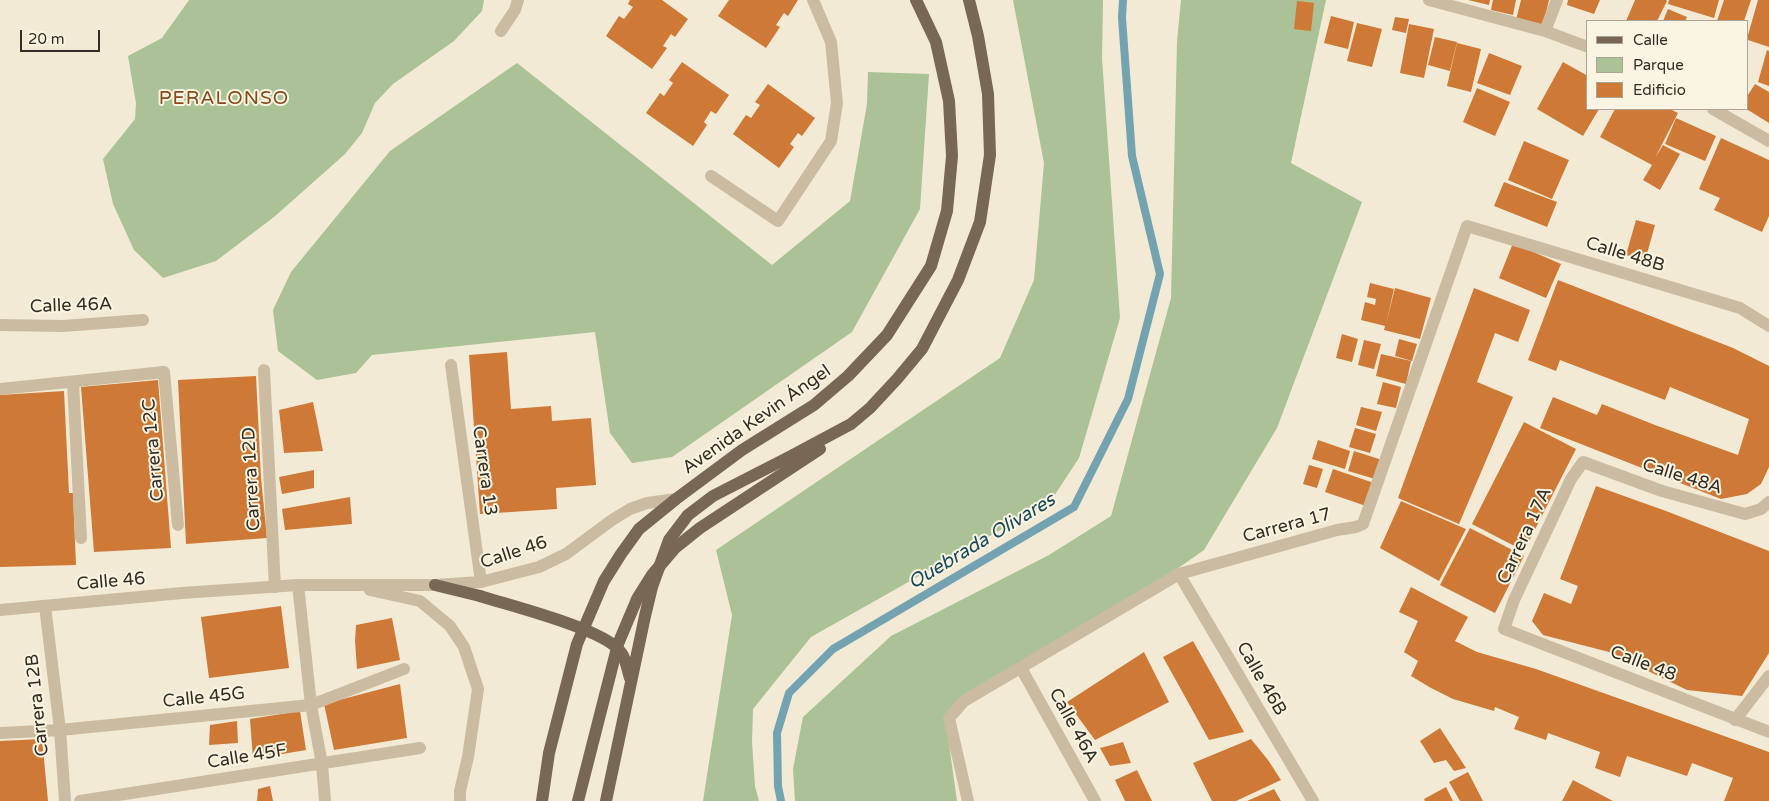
<!DOCTYPE html>
<meta charset="utf-8">
<style>
body{margin:0}
#map{position:relative;width:1769px;height:801px;overflow:hidden;background:#f2ead5;font-family:"Varela Round",sans-serif}
canvas{display:block}
.legend{position:absolute;left:1586px;top:20px;width:162px;height:90px;box-sizing:border-box;background:#faf4e2;border:1px solid #aba496;margin:0;padding:6px 9px;list-style:none;font-size:15px;color:#342d24}
.legend li{display:flex;align-items:center;gap:10px;height:25px}
.legend b{width:25px;border:1px solid #aba496}
.scale{position:absolute;left:20px;top:30px;width:80px;height:22px;box-sizing:border-box;border:2px solid #342d24;border-top:0;padding-left:6px;font-size:15px;line-height:18px;white-space:nowrap;color:#342d24;-webkit-text-stroke:4px #faf4e2;paint-order:stroke}
</style>
<div id="map">
<canvas width="1769" height="801"></canvas>
<ul class="legend">
<li><b style="height:6px;background:#786754"></b>Calle</li>
<li><b style="height:14px;background:#aac295"></b>Parque</li>
<li><b style="height:14px;background:#cf7937"></b>Edificio</li>
</ul>
<div class="scale">20 m</div>
</div>
<script>
const ctx = document.querySelector('canvas').getContext('2d');
ctx.lineJoin = 'round';
function fill(path, color) { ctx.fillStyle = color; ctx.fill(path, 'evenodd'); }
function strokePath(path, color, width, dash) { ctx.strokeStyle = color; ctx.lineWidth = width; ctx.lineCap = dash ? 'butt' : 'round'; ctx.setLineDash(dash || []); ctx.stroke(path); }
function drawText(font, color, halo, rows, align = 'center') {
  ctx.font = font + ' "Varela Round",sans-serif'; ctx.lineWidth = 4; ctx.setLineDash([]); ctx.textBaseline = 'middle'; ctx.strokeStyle = halo; ctx.fillStyle = color; for (const [text, x, y, turn = 0] of rows) {
    ctx.save(); ctx.translate(x, y); ctx.rotate((+turn || 0) * Math.PI / 180); ctx.textAlign = isNaN(turn) ? turn : align; if (halo) ctx.strokeText(text, 0, 0); ctx.fillText(text, 0, 0); ctx.restore();
  }
}
fill(new Path2D(`
 M189,0H484L482,11L454,41L393,84L375,103L362,133L345,154L274,217L216,261L163,278L134,250L113,204L103,159L135,119L136,103L128,56L162,38Z
 M1013,0H1103L1102,58L1120,318L1079,458L1050,502L811,637L753,709L752,742L755,786L759,801H703L732,615L716,550L1000,358L1034,280L1044,163Z
 M1181,0H1326L1291,163L1362,202L1277,428L1204,550L1154,585L958,702L948,737L957,801H795L793,769L803,717L891,636L1049,555L1111,516L1171,298L1177,42Z
 M517,63L772,265L850,201L867,104L868,72L929,74L920,209L852,332L672,457L632,463L610,433L595,332L372,355L356,373L317,380L278,351L273,310L291,272L390,151Z`), '#aac295');
strokePath(new Path2D(`
 M781,801L778,786L777,733L789,693L833,649L1074,507L1128,399L1160,274L1132,156L1122,18L1123,0`), '#73a2b1', 8);
fill(new Path2D(`
 M630,0H662L688,19L675,37L671,34L663,46L667,48L652,69L606,36L619,16L624,19L633,7L628,4Z
 M729,0H798L788,16L784,13L776,25L780,27L766,48L718,16Z
 M1468,0H1490L1489,5Z
 M1493,0H1516L1513,15L1491,10Z
 M1521,0H1549L1543,26L1516,20Z
 M1568,0H1600L1594,14L1567,5Z
 M1635,0H1666L1667,1L1657,21H1626Z
 M1669,0H1719L1714,18L1668,4Z
 M1724,0H1751L1744,21H1717Z
 M1758,0H1769V47L1748,40V35Z
 M1297,1L1314,3L1311,31L1294,29Z
 M1668,9L1687,17L1685,21H1663Z
 M1331,16L1354,22L1348,49L1324,43Z
 M1395,17L1409,19L1406,33L1392,30Z
 M1357,23L1382,29L1372,67L1347,61Z
 M1409,24L1434,29L1424,78L1400,73Z
 M1435,37L1457,42L1450,71L1428,65Z
 M1457,43L1481,49L1471,92L1447,86Z
 M1767,50L1769,51V86L1758,82Z
 M1489,53L1522,66L1510,95L1477,83Z
 M682,62L729,95L716,114L711,111L704,122L707,125L693,146L646,113L660,93L664,96L673,83L669,80Z
 M1563,62L1588,76V109H1599L1583,136L1537,109Z
 M768,84L815,118L802,136L798,133L790,144L794,147L779,168L733,134L746,115L751,118L760,105L755,102Z
 M1755,84L1769,92V123L1748,110V95Z
 M1477,88L1510,102L1495,136L1463,122Z
 M1615,109H1670L1678,113L1655,158L1663,145L1680,154L1660,190L1643,180L1652,165L1600,137Z
 M1676,118L1716,136L1705,161L1665,144Z
 M1721,138L1769,160V216L1762,232L1714,210L1720,198L1699,189Z
 M1524,141L1569,160L1552,199L1508,180Z
 M1504,182L1557,202L1547,227L1494,206Z
 M1636,220L1655,225L1645,261L1626,255Z
 M1513,243L1561,264L1546,298L1499,278Z
 M1558,280L1733,348L1769,366V467L1761,484L1747,494L1721,499L1540,428L1553,397L1597,415L1602,404L1655,425L1738,455L1749,419L1670,387L1665,400L1560,360L1556,371L1528,360Z
 M1370,283L1394,289L1386,324L1395,288L1431,298L1420,339L1384,330L1385,326L1361,320L1365,302L1375,305L1376,299L1367,297Z
 M1474,288L1530,310L1518,342L1495,333L1477,382L1513,397L1459,524L1398,498Z
 M1342,334L1358,339L1352,362L1336,358Z
 M1399,339L1417,344L1412,361L1395,356Z
 M1364,340L1381,344L1374,369L1358,365Z
 M507,352L511,409L551,406L552,421L591,418L596,485L556,488L557,509L480,514L469,355Z
 M1381,354L1411,361L1406,384L1376,376Z
 M256,376L261,478L267,538L186,544L178,380Z
 M158,380L171,548L94,552L81,387Z
 M1383,382L1401,387L1396,408L1377,404Z
 M64,391L69,493H73L76,565L0,567V395Z
 M313,402L323,451L284,453L279,410Z
 M1361,407L1382,412L1376,431L1356,425Z
 M1524,422L1576,449L1524,551L1472,524Z
 M1355,428L1376,434L1370,453L1349,447Z
 M1318,440L1350,451L1345,469L1312,459Z
 M1354,451L1382,460L1375,479L1348,471Z
 M1309,465L1323,469L1317,488L1303,484Z
 M1333,469L1374,483L1366,506L1325,492Z
 M314,470V488L282,494L279,477Z
 M1596,486L1666,511L1769,551V653L1742,696L1687,690L1609,652L1543,635L1532,621L1544,593L1571,604L1578,586L1560,579Z
 M350,497L352,524L285,530L282,509Z
 M1401,501L1466,529L1439,581L1380,548Z
 M1470,528L1524,556L1495,613L1440,585Z
 M1411,587L1468,617L1455,641L1477,652L1536,669L1769,752V801H1724L1733,778L1692,763L1687,776L1627,756L1620,777L1595,768L1600,752L1548,733L1546,740L1514,729L1519,717L1495,707L1494,711L1453,699L1431,688L1411,676L1418,661L1404,652L1418,621L1399,612Z
 M281,606L289,668L209,678L201,617Z
 M392,618L400,660L357,669L355,641L356,625Z
 M1193,641L1244,732L1209,740L1163,657Z
 M1144,652L1169,702L1095,740L1067,702Z
 M400,684L407,738L334,750L324,704Z
 M300,711L306,750L253,759L250,719Z
 M237,721L238,743L209,745L210,725Z
 M1440,728L1466,768L1454,771L1446,760L1434,763L1420,741Z
 M42,739L48,801H0V741Z
 M1251,739L1268,760L1281,780L1236,801H1212L1193,763Z
 M1123,742L1131,763L1110,766L1100,748Z
 M1137,770L1152,801H1125L1115,780Z
 M1468,772L1483,801H1460L1449,782Z
 M1573,780L1613,801H1562Z
 M270,786L273,801H257L258,789Z
 M1446,787L1453,801H1425L1424,799Z
 M1274,789L1281,801H1247Z`), '#cf7937');
strokePath(new Path2D(`
 M1429,0L1545,31L1588,47
 M501,31L515,10L518,0
 M1545,31L1557,0
 M1713,109L1769,141
 M711,176L778,221L831,141L837,103L831,42L813,0
 M0,325L63,326L143,320
 M451,365L481,582
 M264,370L275,587
 M73,382L81,538
 M0,389L164,372L178,525
 M298,585L311,705L322,764L325,801
 M45,606L60,730L65,801
 M1021,668L1095,801
 M1735,720L1769,676
 M0,733L60,730L311,705L404,669
 M80,801L420,748`), '#cbbca1', 12);
strokePath(new Path2D(`
 M1769,502L1761,509L1745,514L1662,491L1583,462L1571,479L1514,600L1504,629L1769,732
 M1179,574L1313,801
 M370,590L420,601L450,626L464,647L478,689L468,757L460,791V801
 M0,610L182,593L298,585H435L481,582L539,567L566,554L612,520L630,509L647,503L676,499
 M968,801L949,718L964,701L1179,574L1337,530L1356,527L1363,524L1467,226L1740,308L1769,326`), '#cbbca1', 12);
strokePath(new Path2D(`
 M793,455L851,424L870,408L897,379L922,349L958,280L980,222L990,155L988,94L978,36L969,0
 M435,585L480,596
 M542,801L549,753L577,644L604,581L621,554L639,529L676,499L742,450L814,405L848,376L887,335L931,266L947,211L952,156L949,101L936,42L916,0
 M578,801L618,644L637,599L652,575L675,548L700,528L820,449`), '#786754', 12);
strokePath(new Path2D(`
 M480,596C511,606 600,628 619,650C626,657 627,669 630,678
 M606,801L645,616L652,587L669,540L688,515L713,496L793,455`), '#786754', 12);
drawText('18px', '#342d24', '#faf4e2', [
 ["Calle 48B",1625,255,17],
 ["Calle 46A",71,306,-2],
 ["Avenida Kevin Ángel",757,420,-35],
 ["Carrera 12C",154,450,-95],
 ["Carrera 13",484,471,82],
 ["Calle 48A",1682,477,17],
 ["Carrera 12D",252,479,-93],
 ["Carrera 17",1287,526,-15],
 ["Carrera 17A",1525,536,-65],
 ["Calle 46",514,553,-18],
 ["Calle 46",111,582,-5],
 ["Calle 48",1643,664,21],
 ["Calle 46B",1261,679,60],
 ["Calle 45G",204,698,-6],
 ["Carrera 12B",38,705,-96],
 ["Calle 46A",1073,726,61],
 ["Calle 45F",247,757,-9]
]);
ctx.letterSpacing = '1px';
drawText('19px', '#894918', '#faf4e2', [
 ["PERALONSO",224,99]
]);
ctx.letterSpacing = '0px';
drawText('italic 19px', '#174858', '#faf4e2', [
 ["Quebrada Olivares",982,542,-31]
]);
</script>
